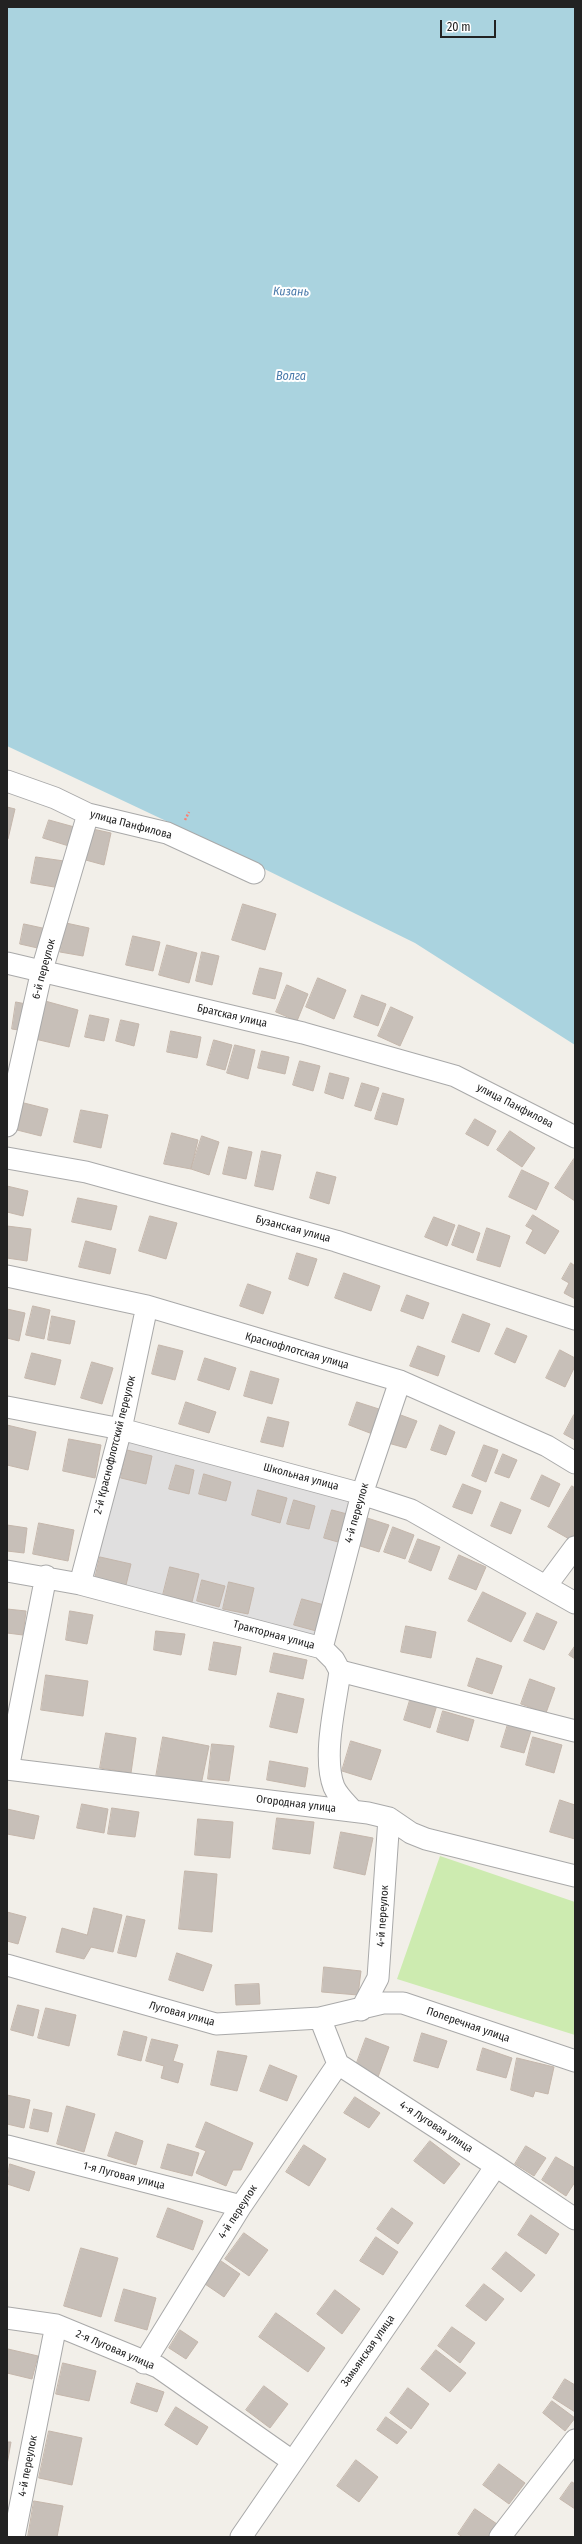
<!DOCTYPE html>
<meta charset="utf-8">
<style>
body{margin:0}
#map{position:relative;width:582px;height:2544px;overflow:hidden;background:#f2efe9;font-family:"Fira Sans Condensed",sans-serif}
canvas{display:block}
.frame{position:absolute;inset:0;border:8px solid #222;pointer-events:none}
.scale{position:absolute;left:440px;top:20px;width:56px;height:18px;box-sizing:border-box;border:2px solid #222;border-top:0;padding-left:5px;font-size:12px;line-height:14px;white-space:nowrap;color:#222;-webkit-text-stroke:3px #fff;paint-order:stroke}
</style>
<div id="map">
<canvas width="582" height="2544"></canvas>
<div class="frame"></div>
<div class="scale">20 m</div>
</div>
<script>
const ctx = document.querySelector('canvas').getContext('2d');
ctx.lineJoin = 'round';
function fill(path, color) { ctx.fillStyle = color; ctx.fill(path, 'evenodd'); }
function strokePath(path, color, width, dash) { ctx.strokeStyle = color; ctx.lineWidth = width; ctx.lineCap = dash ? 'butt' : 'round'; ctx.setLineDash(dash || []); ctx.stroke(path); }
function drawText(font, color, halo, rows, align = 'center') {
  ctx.font = font + ' "Fira Sans Condensed",sans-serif'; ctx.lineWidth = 4; ctx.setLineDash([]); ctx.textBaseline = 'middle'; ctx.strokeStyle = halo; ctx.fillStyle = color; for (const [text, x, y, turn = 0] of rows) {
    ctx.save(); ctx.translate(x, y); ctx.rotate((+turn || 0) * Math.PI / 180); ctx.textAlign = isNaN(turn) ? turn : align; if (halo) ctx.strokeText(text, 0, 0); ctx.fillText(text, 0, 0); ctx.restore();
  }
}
fill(new Path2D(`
 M124,1439L357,1499L321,1640L88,1580Z`), '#e0dfdf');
fill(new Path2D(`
 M440,1856L575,1902V2035L397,1979Z`), '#cdebb0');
fill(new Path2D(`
 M7,7H575V1045L415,943L181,828L7,746Z`), '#aad3df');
const building = new Path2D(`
 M7,807L15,809L8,839H7Z
 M49,820L78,828L72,847L43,838Z
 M88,828L111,833L104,865L82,859Z
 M36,857L64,861L60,888L31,883Z
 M243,904L276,914L265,950L232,940Z
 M66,923L89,928L83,956L60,952Z
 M24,924L47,929L42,949L20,944Z
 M133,936L160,942L153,971L126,965Z
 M167,945L197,953L189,983L159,975Z
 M202,952L219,956L212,985L196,981Z
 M260,968L282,973L275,999L253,994Z
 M318,978L346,990L334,1019L306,1007Z
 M287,985L308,994L297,1021L276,1012Z
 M362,995L386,1004L378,1026L354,1017Z
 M45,1001L78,1010L69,1047L35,1039Z
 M16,1002L31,1005L25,1031L12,1029Z
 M391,1007L413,1017L400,1046L378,1036Z
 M90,1015L109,1019L104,1041L85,1037Z
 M121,1020L139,1024L134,1046L116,1041Z
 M171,1031L201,1037L197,1058L167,1052Z
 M214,1040L232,1045L225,1070L207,1065Z
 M235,1045L255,1050L248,1079L227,1073Z
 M262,1051L289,1057L285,1074L258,1068Z
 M300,1061L320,1066L313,1091L293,1085Z
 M330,1073L349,1078L343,1099L325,1093Z
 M362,1083L379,1088L371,1111L355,1106Z
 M383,1093L404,1099L397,1125L375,1119Z
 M20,1102L48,1109L41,1136L13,1129Z
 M81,1110L108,1115L101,1148L74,1142Z
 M475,1119L496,1131L488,1146L466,1134Z
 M510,1131L535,1148L522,1167L497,1150Z
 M172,1133L198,1140L191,1169L164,1164Z
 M202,1136L219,1142L209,1175L191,1169Z
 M229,1147L252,1152L246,1179L223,1174Z
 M262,1151L281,1155L273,1190L255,1186Z
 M574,1159L575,1160V1201L555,1188Z
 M522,1170L549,1183L536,1210L509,1197Z
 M317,1172L336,1177L329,1204L310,1198Z
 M7,1186L28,1191L23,1216L7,1212Z
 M78,1198L117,1206L111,1230L72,1222Z
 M533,1215L559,1231L545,1254L526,1243L533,1230L526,1226Z
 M150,1216L177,1223L166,1259L139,1251Z
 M434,1217L455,1225L447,1246L425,1237Z
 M459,1225L480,1233L473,1253L452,1245Z
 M7,1226L31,1229L27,1261L7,1258Z
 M487,1228L510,1236L500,1267L477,1260Z
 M86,1241L116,1249L110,1274L79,1267Z
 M297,1253L317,1259L308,1286L289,1279Z
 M571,1263L575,1266V1299L564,1293L569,1283L562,1279Z
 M344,1273L380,1286L371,1311L335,1298Z
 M248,1284L271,1292L263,1314L240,1306Z
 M407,1295L429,1303L423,1319L401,1311Z
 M33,1306L50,1310L44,1339L26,1335Z
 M7,1309L25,1313L19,1341L7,1338Z
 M463,1314L490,1324L479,1352L452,1342Z
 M52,1316L75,1321L70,1344L48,1340Z
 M507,1328L527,1336L515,1363L495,1354Z
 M159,1345L183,1351L175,1380L152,1374Z
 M418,1346L445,1356L438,1376L410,1366Z
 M560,1350L575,1358V1366L565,1387L546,1378Z
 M32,1353L61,1360L55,1385L25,1378Z
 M205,1358L236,1368L229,1390L198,1380Z
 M92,1362L113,1368L102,1404L81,1398Z
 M251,1371L279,1379L272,1404L244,1396Z
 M186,1402L216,1412L209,1433L179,1424Z
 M357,1402L382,1410L375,1435L349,1425Z
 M398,1414L417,1421L406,1448L388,1443Z
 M574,1415L575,1416V1440L564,1434Z
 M268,1417L289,1422L283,1447L261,1442Z
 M7,1425L36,1432L28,1470L7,1465Z
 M440,1425L455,1432L446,1455L431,1450Z
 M69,1439L101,1445L95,1478L63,1471Z
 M484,1445L498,1450L486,1482L472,1476Z
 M127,1450L152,1456L146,1484L121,1478Z
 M503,1454L517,1460L509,1478L495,1473Z
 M176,1465L194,1470L189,1494L169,1489Z
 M204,1474L231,1482L226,1501L199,1494Z
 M542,1475L560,1484L549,1507L531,1499Z
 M463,1484L481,1491L472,1514L453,1507Z
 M572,1486L575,1488V1534L571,1540L548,1527Z
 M258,1490L287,1498L280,1523L252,1515Z
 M294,1500L315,1506L309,1529L287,1524Z
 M501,1502L521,1510L511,1534L491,1526Z
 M332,1510L347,1514L338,1542L324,1538Z
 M364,1517L389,1525L379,1552L354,1544Z
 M39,1523L74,1530L68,1561L33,1554Z
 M7,1525L27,1528L24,1553L7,1551Z
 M393,1527L414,1535L405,1559L384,1552Z
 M418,1539L440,1547L431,1571L409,1562Z
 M459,1555L486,1567L476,1590L449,1579Z
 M100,1557L131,1564L126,1585L95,1579Z
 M170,1567L199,1574L192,1602L163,1595Z
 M202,1580L225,1586L219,1607L197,1601Z
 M229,1582L254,1588L248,1614L223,1609Z
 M483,1592L526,1613L511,1642L468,1621Z
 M302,1599L328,1606L320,1632L294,1625Z
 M7,1609L26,1611L23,1635L7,1633Z
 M70,1611L93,1615L87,1644L66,1640Z
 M537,1613L557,1622L544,1650L524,1641Z
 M406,1626L436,1632L431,1658L401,1652Z
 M156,1631L185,1634L181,1655L154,1650Z
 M214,1642L241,1647L236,1675L209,1670Z
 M575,1646V1659L569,1655Z
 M274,1653L307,1660L303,1679L270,1672Z
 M477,1658L502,1666L492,1694L468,1686Z
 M46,1675L88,1681L83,1716L41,1710Z
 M530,1679L555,1688L546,1713L521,1704Z
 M278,1693L304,1699L297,1733L270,1727Z
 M411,1697L437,1705L430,1728L404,1720Z
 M443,1711L474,1720L468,1741L437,1732Z
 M508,1724L531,1731L524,1753L501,1747Z
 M106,1733L136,1738L131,1773L100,1768Z
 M163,1737L209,1746L201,1785L156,1777Z
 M533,1737L562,1745L554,1773L526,1765Z
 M351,1741L381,1750L371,1780L342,1771Z
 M212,1744L234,1746L229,1781L208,1779Z
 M270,1761L308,1768L305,1787L267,1780Z
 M560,1800L575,1805V1839L550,1832Z
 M82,1804L108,1809L104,1833L77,1828Z
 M112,1808L139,1812L135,1837L108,1834Z
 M7,1809L39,1816L34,1839L7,1834Z
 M277,1818L314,1822L310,1854L273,1849Z
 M198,1819L233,1822L230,1858L195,1855Z
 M341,1832L373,1838L365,1875L334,1868Z
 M185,1871L217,1874L212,1932L179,1929Z
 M94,1908L122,1915L113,1952L91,1947L84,1959L56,1952L62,1928L87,1935Z
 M7,1912L26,1917L18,1944L7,1941Z
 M127,1916L145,1920L136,1957L118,1953Z
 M177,1953L212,1965L203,1991L169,1980Z
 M324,1967L361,1971L358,1995L322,1992Z
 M259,1984L260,2004L236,2005L235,1985Z
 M18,2005L39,2010L33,2036L11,2030Z
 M46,2008L76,2015L69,2046L38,2038Z
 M124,2031L147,2037L141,2061L118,2055Z
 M422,2033L447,2041L438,2068L414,2061Z
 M366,2038L389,2047L378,2077L355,2068Z
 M152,2039L178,2045L173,2061L183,2064L178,2083L161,2078L164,2066L146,2061Z
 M483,2048L512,2058L506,2078L477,2070Z
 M218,2051L247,2056L237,2091L211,2085Z
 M517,2058L554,2067L548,2094L535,2091L533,2097L511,2090Z
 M270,2065L297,2076L287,2101L260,2091Z
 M7,2095L30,2100L24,2128L7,2124Z
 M355,2097L380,2113L369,2128L344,2113Z
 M67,2106L95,2114L84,2152L57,2144Z
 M34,2109L52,2113L48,2132L30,2128Z
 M206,2122L253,2143L241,2170H233L226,2186L196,2173L206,2151L196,2147Z
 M116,2132L143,2141L136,2165L108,2156Z
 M430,2141L460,2164L444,2184L414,2161Z
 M168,2144L199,2153L192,2176L161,2168Z
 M304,2145L326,2159L309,2186L286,2172Z
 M526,2146L546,2158L534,2176L515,2164Z
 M556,2157L575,2168V2182L566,2196L542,2180Z
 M10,2164L35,2172L29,2191L7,2184Z
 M168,2208L203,2221L193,2250L157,2237Z
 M392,2208L413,2223L398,2244L377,2229Z
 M531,2215L559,2234L546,2254L518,2235Z
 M244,2233L268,2250L249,2276L225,2259Z
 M376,2237L398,2252L383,2275L360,2261Z
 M81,2248L118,2258L101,2317L64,2306Z
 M506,2252L535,2275L521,2292L492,2269Z
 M221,2261L240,2274L224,2297L205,2284Z
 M484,2284L504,2299L486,2321L466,2306Z
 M124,2289L156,2298L147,2330L115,2321Z
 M335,2290L360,2309L342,2334L317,2314Z
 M276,2313L325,2348L308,2372L259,2337Z
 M452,2327L475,2343L460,2363L438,2346Z
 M180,2330L198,2342L186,2359L169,2348Z
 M8,2349L38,2356L32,2379L7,2373Z
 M436,2350L466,2373L450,2392L421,2369Z
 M63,2363L96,2371L89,2401L56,2394Z
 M565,2379L575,2385V2412L553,2398Z
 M137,2383L164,2392L157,2412L131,2403Z
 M264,2386L288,2404L270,2428L246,2410Z
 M408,2388L429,2404L411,2429L390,2413Z
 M552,2401L575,2418L565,2431L543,2413Z
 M176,2407L208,2427L197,2445L165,2425Z
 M386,2417L407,2432L397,2444L377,2430Z
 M49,2431L82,2438L72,2485L39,2478Z
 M7,2442H11L7,2465Z
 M356,2460L378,2477L359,2502L337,2486Z
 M499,2464L525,2483L509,2504L483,2485Z
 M572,2482L575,2484V2509L560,2499Z
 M34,2501L63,2506L57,2537H28Z
 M475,2509L497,2524L488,2537H463L458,2534Z`);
fill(building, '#c7bfb8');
strokePath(building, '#c4b6ab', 1);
const minor = new Path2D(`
 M7,781L55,798L88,814L167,833L254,873
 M7,963L303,1033L455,1076L575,1137
 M7,1126L42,970L88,814
 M7,1158L86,1172L336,1241L575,1319
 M7,1276L147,1306L400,1381L547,1446L575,1463
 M7,1407L121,1429L362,1494L411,1510L575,1603
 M7,1571L80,1584L322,1648L334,1660L340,1671L575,1731
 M80,1584L121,1429L147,1306
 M546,1586L575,1547
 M322,1648L362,1494L400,1381
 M340,1671C336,1703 322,1756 334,1787C338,1796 346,1803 353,1811
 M7,1769L368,1813L389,1818L411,1833L426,1839L575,1876
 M8,1769L46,1576
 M7,1965L216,2024L320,2018L383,2003H403L575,2061
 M361,2010L378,1978L389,1818
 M320,2018L338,2064L496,2166L575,2219
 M7,2146L241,2206
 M7,2318L56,2325L158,2367L292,2461
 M144,2363L241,2206L338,2064
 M14,2537L56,2325
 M241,2537L496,2166
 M500,2537L575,2440`);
strokePath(minor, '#a9a9a9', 23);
strokePath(new Path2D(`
 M185,820L189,812`), '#fa8072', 2.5, [2, 2]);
strokePath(minor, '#fff', 21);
drawText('11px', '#222', '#fff', [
 ["улица Панфилова",131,825,15],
 ["6-й переулок",44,969,-75],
 ["Братская улица",232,1016,13],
 ["улица Панфилова",515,1106,27],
 ["Бузанская улица",293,1229,15],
 ["Краснофлотская улица",297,1351,16],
 ["2-й Краснофлотский переулок",115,1445,-76],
 ["Школьная улица",301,1477,15],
 ["4-й переулок",357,1513,-74],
 ["Тракторная улица",274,1635,15],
 ["Огородная улица",296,1804,7],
 ["4-й переулок",383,1916,-86],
 ["Луговая улица",182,2014,15],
 ["Поперечная улица",468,2025,19],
 ["4-я Луговая улица",436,2127,33],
 ["1-я Луговая улица",124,2176,14],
 ["4-й переулок",238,2212,-57],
 ["2-я Луговая улица",115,2350,23],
 ["Замьянская улица",368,2351,-55],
 ["4-й переулок",28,2466,-79]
]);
drawText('italic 12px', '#4a7aab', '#fff', [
 ["Кизань",291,292,1],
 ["Волга",291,377]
]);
</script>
